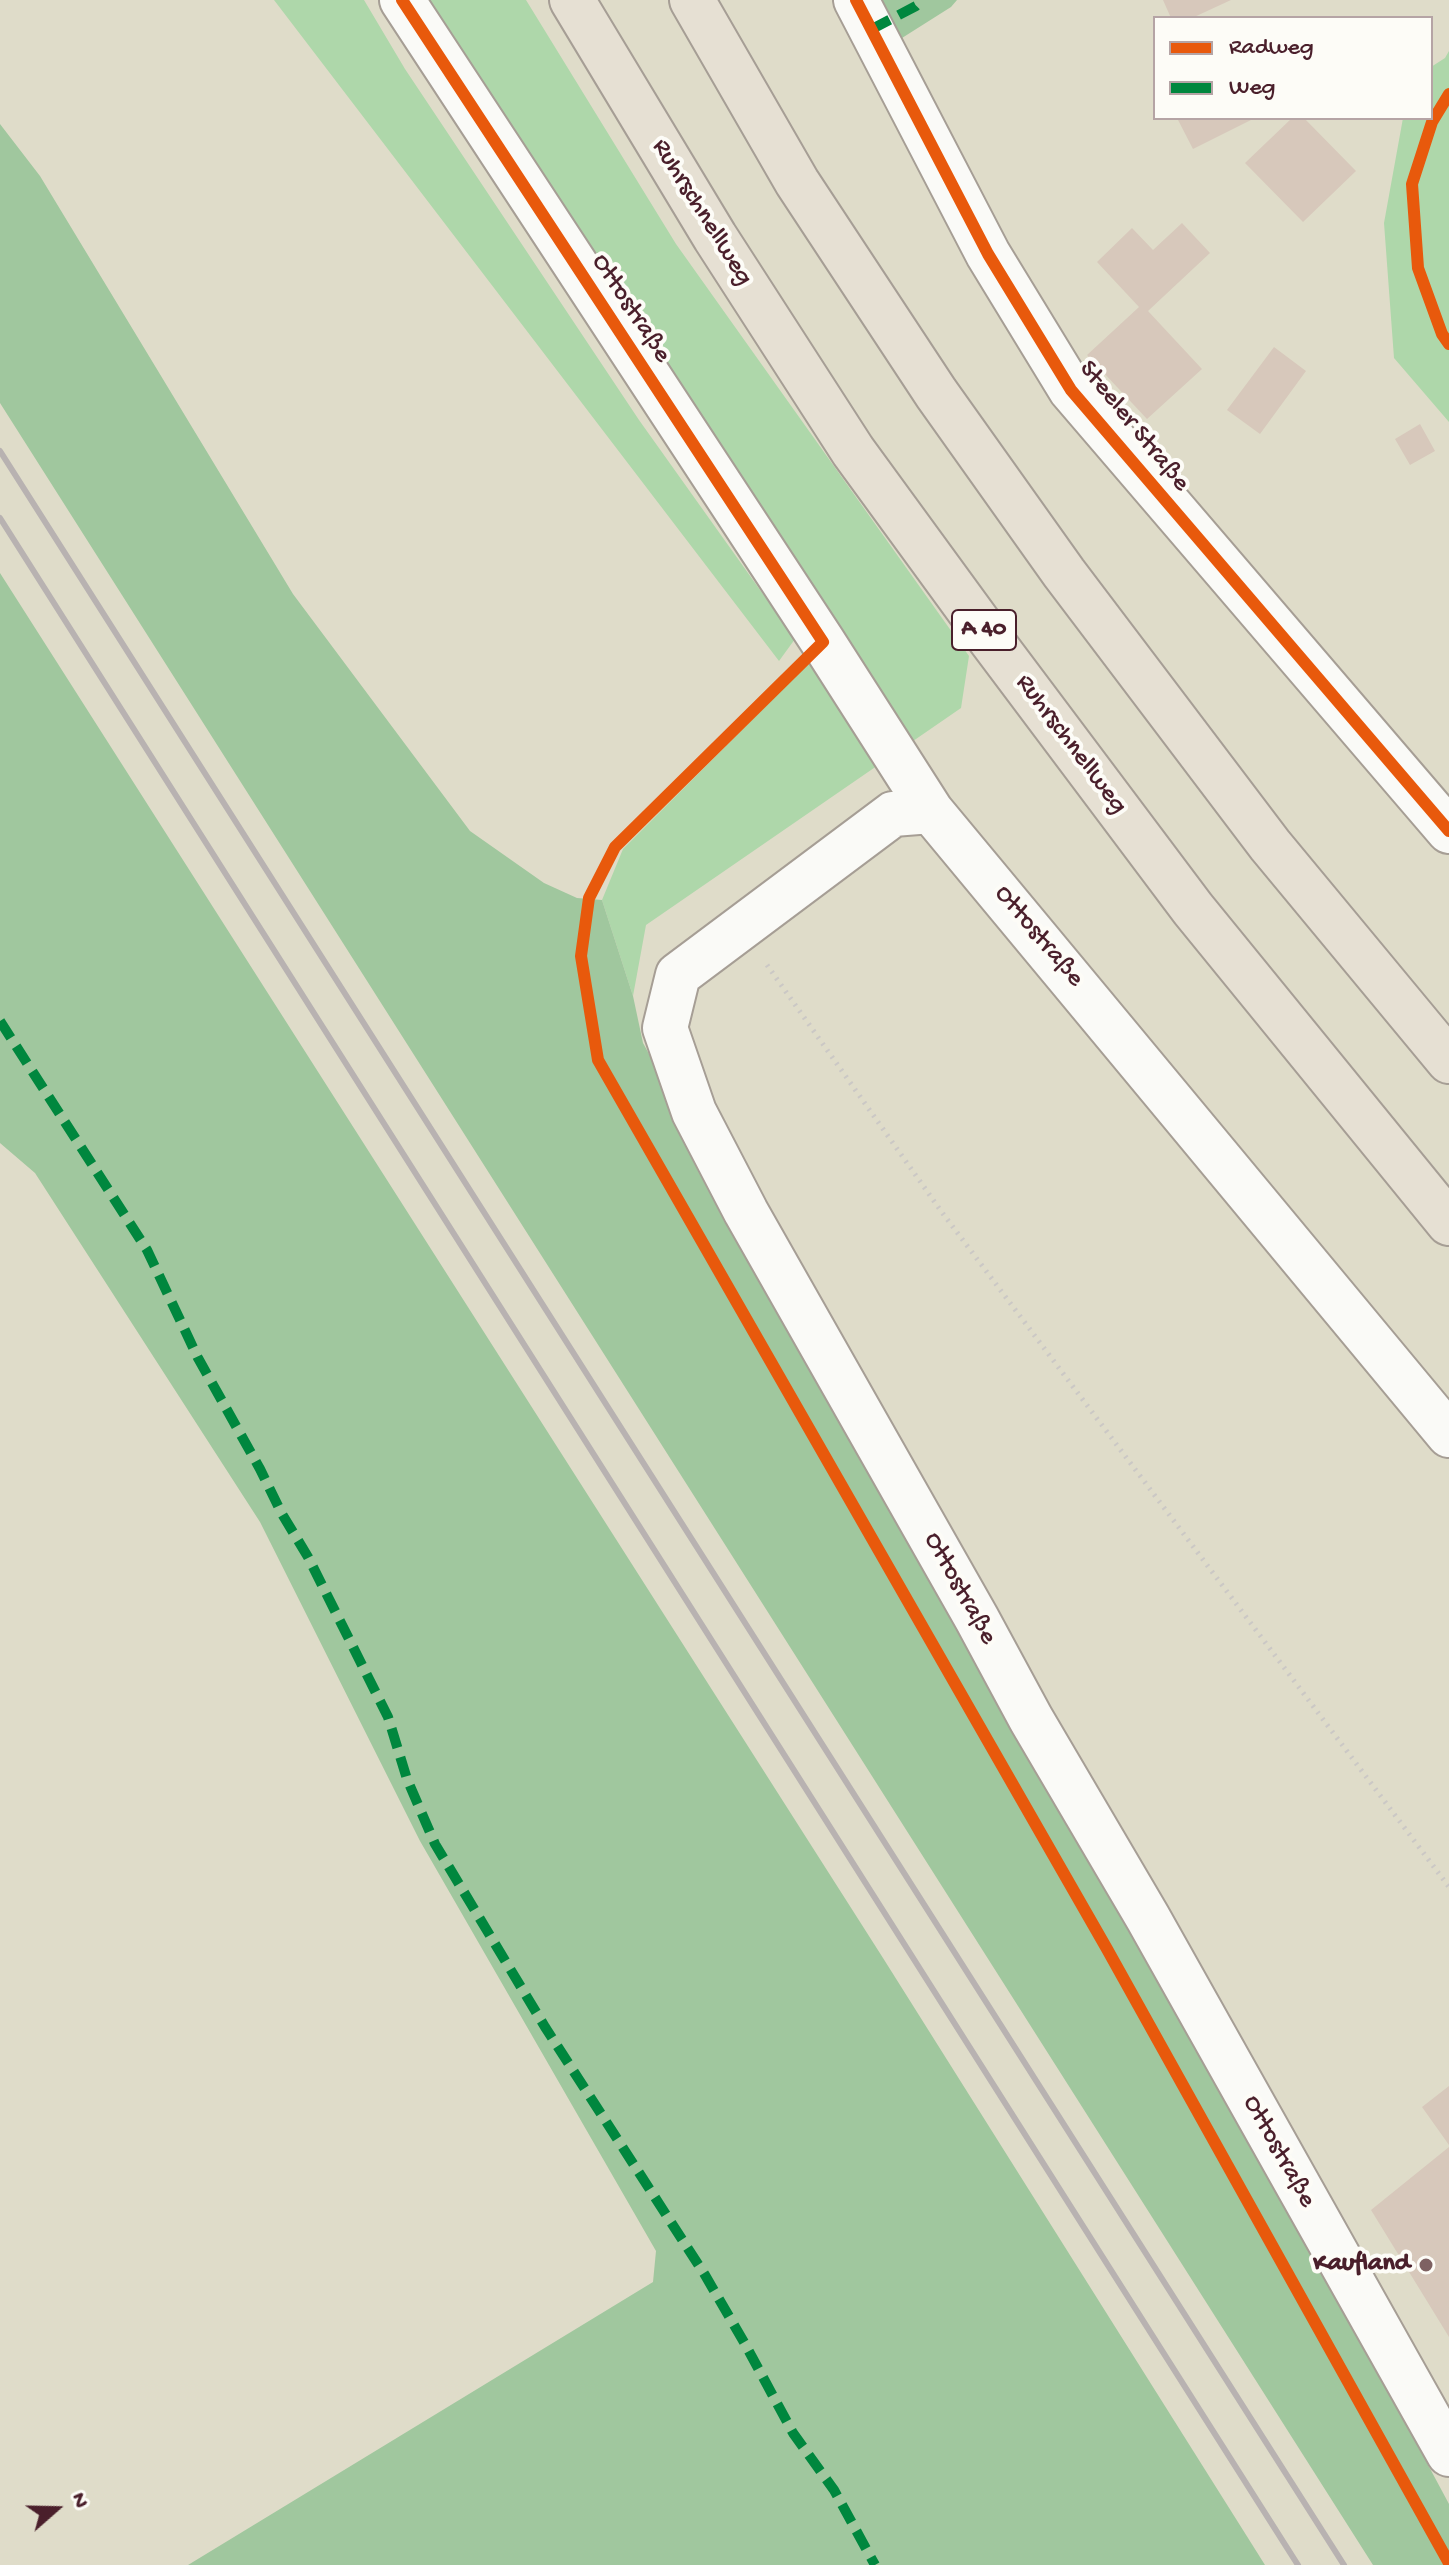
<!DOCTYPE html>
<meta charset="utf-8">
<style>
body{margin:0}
#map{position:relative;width:1449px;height:2565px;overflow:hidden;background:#dfdcc9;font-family:"Gochi Hand",sans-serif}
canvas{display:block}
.legend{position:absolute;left:1153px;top:16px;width:280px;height:104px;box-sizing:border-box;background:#fdfcf7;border:2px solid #b5a4a5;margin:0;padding:10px 14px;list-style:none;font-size:24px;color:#4a1f2b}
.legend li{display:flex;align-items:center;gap:16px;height:40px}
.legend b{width:40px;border:2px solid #b5a4a5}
.north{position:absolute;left:16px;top:2469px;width:80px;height:80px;-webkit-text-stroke:6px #fdfcf7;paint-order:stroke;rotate:70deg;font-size:22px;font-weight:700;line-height:32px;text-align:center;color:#4a1f2b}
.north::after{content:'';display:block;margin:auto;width:28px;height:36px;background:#4a1f2b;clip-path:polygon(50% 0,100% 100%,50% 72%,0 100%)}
</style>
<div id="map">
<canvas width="1449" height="2565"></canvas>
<ul class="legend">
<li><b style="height:10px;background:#e8590c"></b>Radweg</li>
<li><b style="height:10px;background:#00873e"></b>Weg</li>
</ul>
<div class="north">N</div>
</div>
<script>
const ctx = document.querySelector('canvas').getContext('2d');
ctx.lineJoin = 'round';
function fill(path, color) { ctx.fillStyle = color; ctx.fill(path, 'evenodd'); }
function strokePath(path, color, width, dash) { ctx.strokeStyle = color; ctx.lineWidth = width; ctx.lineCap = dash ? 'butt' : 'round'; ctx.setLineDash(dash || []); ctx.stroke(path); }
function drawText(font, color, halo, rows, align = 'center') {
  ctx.font = font + ' "Gochi Hand",sans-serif'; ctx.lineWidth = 8; ctx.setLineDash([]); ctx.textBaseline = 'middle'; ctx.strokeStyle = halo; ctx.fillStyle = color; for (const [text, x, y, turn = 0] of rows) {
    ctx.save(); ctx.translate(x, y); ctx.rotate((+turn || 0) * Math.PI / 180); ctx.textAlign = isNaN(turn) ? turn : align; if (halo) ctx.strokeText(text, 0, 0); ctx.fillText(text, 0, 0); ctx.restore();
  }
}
fill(new Path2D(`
 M274,0H364L405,69L639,420L795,639L779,661Z
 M426,0H526L676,244L969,656L961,708L646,925L633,996L602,900L623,849L839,633Z
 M1449,51V422L1394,358L1384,223L1403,118H1431V67L1445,58Z`), '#aed7aa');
fill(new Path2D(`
 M876,0H957L951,7L883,50Z
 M0,124L40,176L293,594L470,831L544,883L577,898L602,900L633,996L643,1043L966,1628L1169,1982L1449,2504V2565H1373L0,403Z
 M0,573L883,1958L1265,2565H188L653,2282L656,2251L420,1841L260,1522L35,1173L0,1143Z`), '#a0c79e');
fill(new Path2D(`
 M1163,0H1231L1192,18H1171Z
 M1177,118H1255L1193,149Z
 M1292,118H1304L1356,171L1303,222L1245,163Z
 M1182,223L1210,253L1148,311L1202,369L1147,419L1087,355L1139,307L1097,262L1132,228L1153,250Z
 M1274,347L1306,371L1260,434L1227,410Z
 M1420,424L1435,451L1410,465L1395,439Z
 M1449,2086V2145L1422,2107Z
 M1449,2147V2337L1371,2210Z`), '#d7c8bb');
const minor = new Path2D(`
 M402,0L823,642L931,811L1449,1435
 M856,0L988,254L1071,390L1449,831
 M931,811L893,814L678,975L665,1028L694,1112L746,1212L977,1619L1031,1719L1148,1918L1449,2454`);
const highway = new Path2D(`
 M572,0L715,237L853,451L988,636L1193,909L1449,1223
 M692,0L797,182L936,393L1064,573L1270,845L1449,1061`);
strokePath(minor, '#a69e95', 48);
strokePath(highway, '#a69e95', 48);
strokePath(new Path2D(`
 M767,965L941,1211L1449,1887`), '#cbc8c5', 5, [2, 6]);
strokePath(minor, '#fafaf7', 44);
strokePath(highway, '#e6e0d3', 44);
strokePath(new Path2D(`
 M0,451L1344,2565
 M0,518L1298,2565`), '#b8b2b1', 6);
strokePath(new Path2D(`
 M872,29L916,6L922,0
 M0,1021L147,1250L198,1358L260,1469L282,1514L308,1557L388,1717L407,1779L435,1844L545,2027L705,2275L745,2344L793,2433L834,2490L875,2565`), '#00873e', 10, [20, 10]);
strokePath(new Path2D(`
 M402,0L823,642L615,847L589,898L581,956L598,1060L1107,1949L1449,2563
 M856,0L988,254L1071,390L1449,831
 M1449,94L1432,122L1412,184L1418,268L1442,334L1449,344`), '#e8590c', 12);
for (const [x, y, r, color] of [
 [1426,2265,8,"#7e6162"]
]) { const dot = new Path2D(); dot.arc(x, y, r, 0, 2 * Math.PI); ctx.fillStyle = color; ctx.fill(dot); strokePath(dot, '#fdfcf7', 3); }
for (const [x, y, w] of [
 [984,630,64]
]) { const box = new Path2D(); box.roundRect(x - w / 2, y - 20, w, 40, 6); ctx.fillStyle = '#fdfcf7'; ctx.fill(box); strokePath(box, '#4a1f2b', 2); }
drawText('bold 24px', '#4a1f2b', null, [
 ["A 40",984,630]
]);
drawText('26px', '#4a1f2b', '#fdfcf7', [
 ["Ruhrschnellweg",701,213,58],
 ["Ottostraße",630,309,57],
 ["Steeler Straße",1133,427,51],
 ["Ruhrschnellweg",1070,745,53],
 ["Ottostraße",1038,937,50],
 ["Ottostraße",959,1589,61],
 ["Ottostraße",1278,2152,61]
]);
drawText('bold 26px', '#4a1f2b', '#fdfcf7', [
 ["Kaufland",1410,2265]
], 'right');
</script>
